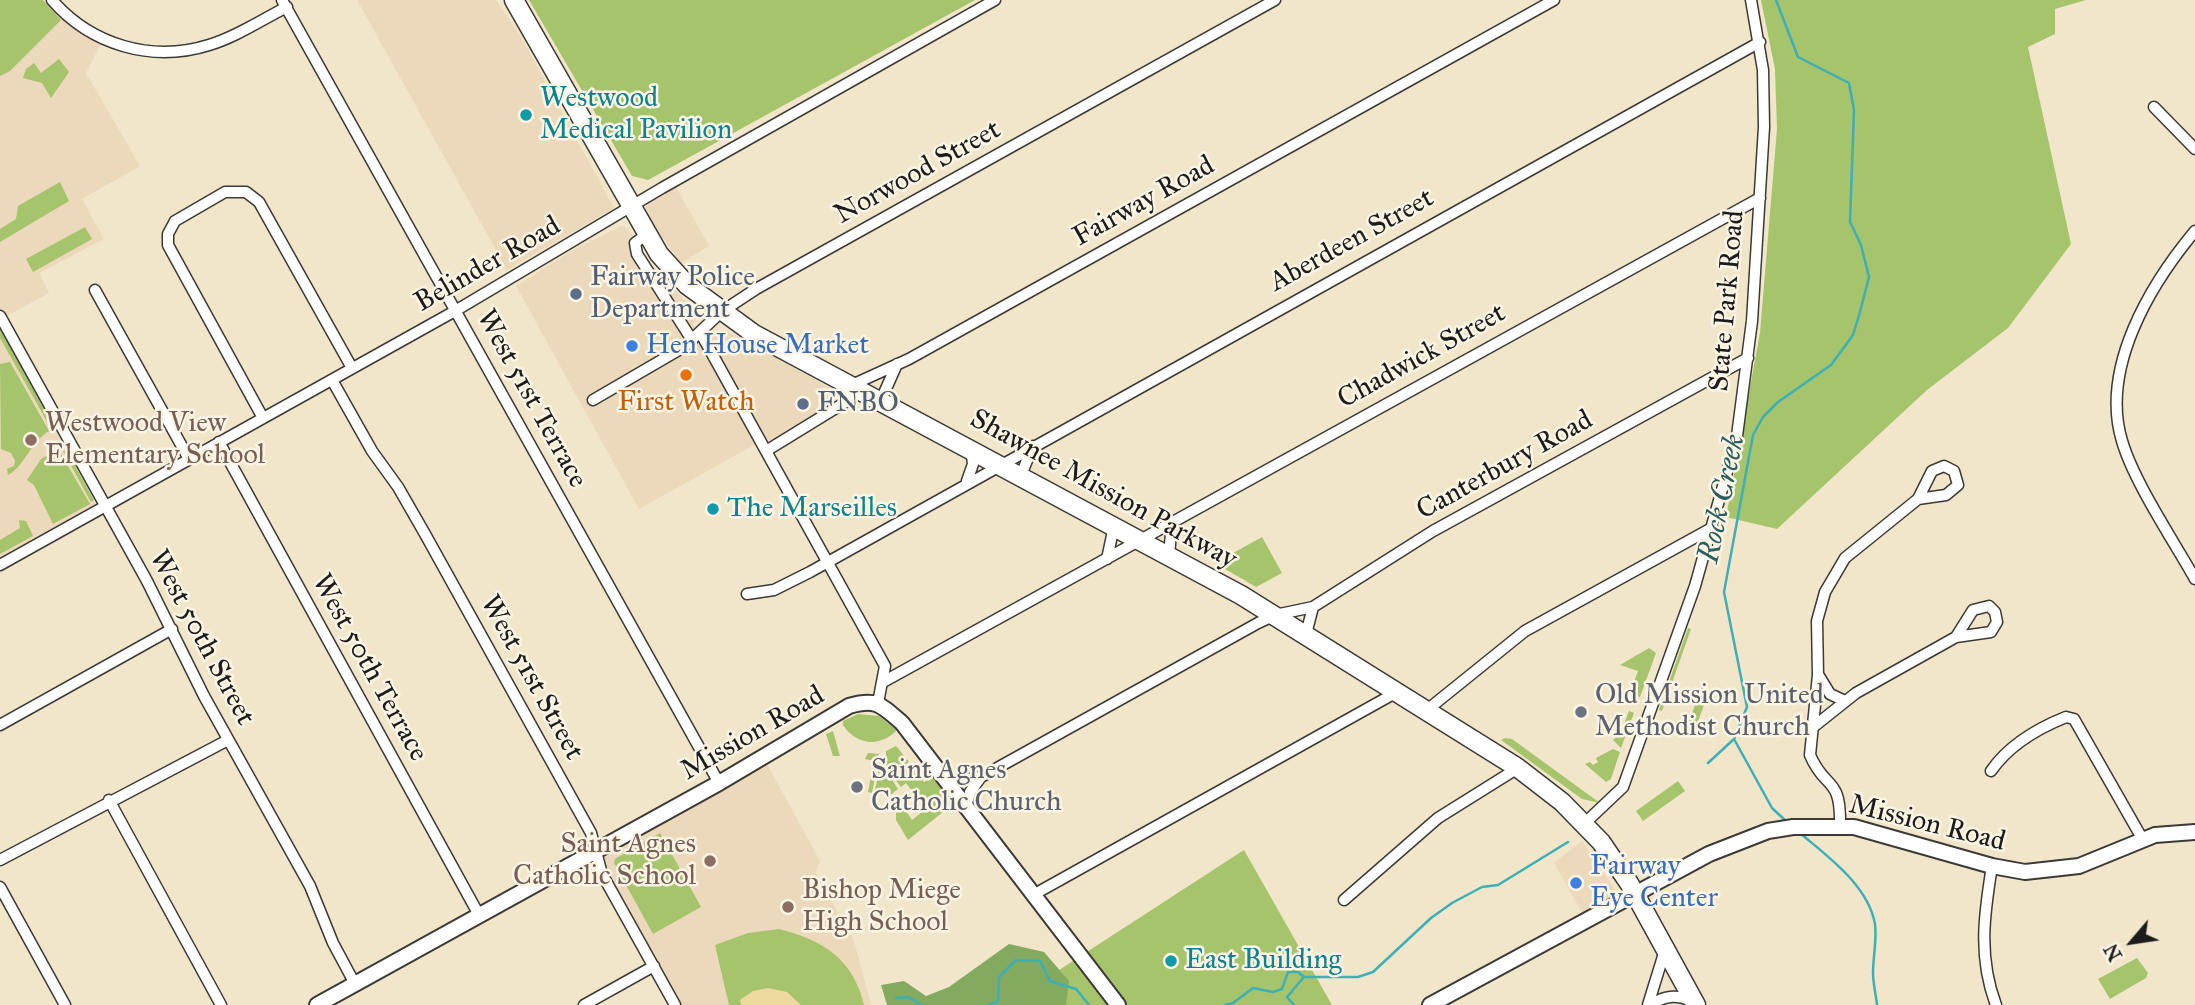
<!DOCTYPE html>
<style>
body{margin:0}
#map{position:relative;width:2195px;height:1005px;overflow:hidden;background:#f2e6ca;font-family:"IM FELL Great Primer",serif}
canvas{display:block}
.north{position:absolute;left:2097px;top:907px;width:70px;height:70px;-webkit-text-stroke:5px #fcf5e5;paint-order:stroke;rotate:241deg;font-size:19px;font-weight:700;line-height:28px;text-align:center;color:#1c1c1c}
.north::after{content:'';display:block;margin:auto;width:24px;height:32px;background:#1c1c1c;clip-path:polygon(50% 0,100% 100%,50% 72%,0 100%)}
</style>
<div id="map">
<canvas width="2195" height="1005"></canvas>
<div class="north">N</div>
</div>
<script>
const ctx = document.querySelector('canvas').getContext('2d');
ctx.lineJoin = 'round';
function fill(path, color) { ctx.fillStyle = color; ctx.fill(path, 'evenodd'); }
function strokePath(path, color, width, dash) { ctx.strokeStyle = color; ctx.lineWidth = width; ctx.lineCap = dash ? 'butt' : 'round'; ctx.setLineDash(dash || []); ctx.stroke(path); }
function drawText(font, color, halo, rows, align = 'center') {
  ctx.font = font + ' "IM FELL Great Primer",serif'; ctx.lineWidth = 5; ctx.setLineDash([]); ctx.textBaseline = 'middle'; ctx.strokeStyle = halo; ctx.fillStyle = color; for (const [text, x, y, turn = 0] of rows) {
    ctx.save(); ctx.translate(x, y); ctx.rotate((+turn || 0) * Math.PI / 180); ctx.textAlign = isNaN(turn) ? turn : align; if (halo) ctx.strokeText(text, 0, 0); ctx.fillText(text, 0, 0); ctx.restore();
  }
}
fill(new Path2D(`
 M0,0H43L101,43L86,73L140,166L82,199L104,239L39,273L49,293L3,318L0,312Z
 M357,0H496L521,37L614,208L507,270Z
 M675,185L709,246L681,263L655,227L646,208L648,202Z
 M621,226L627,228L653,267L694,310L696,320L693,324L751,427L756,444L639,509L516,286L573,250Z
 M0,329L95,504L92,508L0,560Z
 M715,330H725L834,390L836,401L774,441L769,440L761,434L711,344L710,337Z
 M767,764L820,861L815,872L854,941L871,1005H679L602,865L603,854Z
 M1582,841L1615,890L1608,900L1583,914L1554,863Z`), '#ecd8ba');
fill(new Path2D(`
 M0,0H43L61,20L10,71L0,76Z
 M529,0H975L648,180L632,176Z
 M1761,0H2086L2055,9V34L2028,47L2071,244L2008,328L1927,390L1777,529L1726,517L1760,333L1777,129L1775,69Z
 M59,59L69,72L51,98L42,83L23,78L26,69L34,63L41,73Z
 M60,182L69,201L0,242V229L16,219L18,206Z
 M85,227L92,239L33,272L26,259Z
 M0,329L53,425L54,434L0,338Z
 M10,362L49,431C30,442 26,465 8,475L7,469L14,466L15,461L11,453L1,449L0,364Z
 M58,449L90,504L53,524L34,485L27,480L41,459Z
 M62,449L69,455L94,500L91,502Z
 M19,520L26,521L33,536L0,554V540L20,528Z
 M1262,537L1282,573L1256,587L1215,563Z
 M1688,628L1691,629L1662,711L1659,710Z
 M1649,648L1656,653L1640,697L1630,693L1638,671L1620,665Z
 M1702,686L1706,700L1695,729L1684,735Z
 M1629,711L1634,713L1621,748L1613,740L1621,732Z
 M858,714L879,716L897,730C880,748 856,745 843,725V721Z
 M833,731L840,756H833L826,734Z
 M1505,738L1512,739L1600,803L1582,799L1501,740Z
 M896,746L909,762L892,775L878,773L881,756H883L881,764L886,766V751Z
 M1613,749L1620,752L1611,779L1606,782L1585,764L1590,762L1593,765L1598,762L1596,758Z
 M868,753L879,754L872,793L868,792L874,761L865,759Z
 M910,764L924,782L932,777L953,804L908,840L896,820V813L904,808L912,820L926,809L906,783L901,787L895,779Z
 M878,776L891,778L898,789L889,796L875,790Z
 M1678,781L1685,791L1643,821L1636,811Z
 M660,833L701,907L653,934L614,863L615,859Z
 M1244,850L1332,1005H1005Z
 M779,929C822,940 853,958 864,1005H729L715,945L748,933Z
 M2137,958L2148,973L2146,978L2110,999L2098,979Z`), '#a5c46c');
fill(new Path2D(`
 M1009,944L1044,952L1069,981L1066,1005H887L881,985L904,981L926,996L949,987Z`), '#84aa60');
fill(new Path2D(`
 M768,988L787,992L801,1005H741L740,1000L753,991Z`), '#eeda9e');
strokePath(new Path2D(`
 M1776,0L1798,57L1849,83L1854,110L1850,222L1861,245L1869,277L1860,312L1853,335L1831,365L1778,402L1763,417L1753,435L1724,592L1747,707L1734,739L1772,808L1787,822
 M1708,763L1734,739
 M1800,833C1828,857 1868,885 1875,924C1877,941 1873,956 1873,973C1873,983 1876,995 1877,1005
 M896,998L908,997L922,1005
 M989,1005L998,1001L999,977L1016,960L1040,961L1050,981L1076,989L1089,1005
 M1225,1005L1233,1003L1253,988L1273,992L1282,989L1288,972H1298L1304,977
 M1294,1005L1287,997L1304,977H1358L1373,972L1431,918L1452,903L1482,887L1498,885L1568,842`), '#3dafb5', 2.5);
const street = new Path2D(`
 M52,0C91,45 152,63 209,45C236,37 261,20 287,7
 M282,0L719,783
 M2154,107L2195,149
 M2195,231C2150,285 2100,368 2122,441C2134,482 2173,540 2195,579
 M646,235L635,243L637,254L692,340
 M95,290L189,459
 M0,316L147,581L204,696L310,886L333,943L355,984
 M700,332L885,666L878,703
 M332,380L372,451L398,487L425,534L591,833L602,874L675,1005
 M593,400L684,347L721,312L756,289L1275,0
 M881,400L897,364
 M263,418L168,245V234L175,221L225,192H246L259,202L352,368
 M219,442L479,915
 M766,451L849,400L852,385L909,359L1554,0
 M1021,475L1033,446
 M967,481L973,464L971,449
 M1169,555L1172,523
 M1107,559L1114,526
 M0,565L455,311L662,188L995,0
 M747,594L774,590L810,572L1760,42
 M1306,634L1313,607L1433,531L1748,358
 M1819,676L1830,694L1845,701
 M883,682L1760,198
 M1427,710L1525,631L1712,528
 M0,725L172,629
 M1812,728L1856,693L1956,637L1973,610L1989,606L1995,612L1997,622L1991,632L1956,637
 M1991,771C2009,745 2036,729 2066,717L2074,719L2143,840
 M947,783L981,777L1258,623L1275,615L1313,607
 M109,800L221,1005
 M966,807L970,792L981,777
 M1585,823L1623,787L1695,586L1737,436L1752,321L1764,127L1763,70L1751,0
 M1840,825C1841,775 1825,791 1810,755L1818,675L1817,621L1825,592L1845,558L1918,499L1932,471L1944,466L1954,471L1958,485L1946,495L1918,499
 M0,860L228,740
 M1992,866C1984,915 1978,957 1996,1005
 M0,887L65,1005
 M1033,895L1397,692
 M1344,900L1438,818L1518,768
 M584,1005L654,966
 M1648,1005L1665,950
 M1650,1005C1664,996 1676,994 1692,1001`);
const secondary = new Path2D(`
 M317,1005L719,783L849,706C877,698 881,705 902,723L1118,1005
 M1430,1005L1709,854L1768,831L1793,827H1854L1992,866L2025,872L2079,866L2155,835L2195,832`);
const highway = new Path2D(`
 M514,0L659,254L687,285L754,334L1241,595L1518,768L1562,802L1601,842L1629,883L1696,1005`);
strokePath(street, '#3c3a36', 13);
strokePath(secondary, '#3c3a36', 18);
strokePath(highway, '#3c3a36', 21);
strokePath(street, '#fff', 10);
strokePath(secondary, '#fff', 14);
strokePath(highway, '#fff', 18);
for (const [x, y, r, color] of [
 [526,115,7,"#0f9aa8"],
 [576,294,7,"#5c6f8a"],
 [632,346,7,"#3f7fe0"],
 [686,375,7,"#e8710a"],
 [803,404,7,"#5c6f8a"],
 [31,440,7,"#8d6e63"],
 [713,509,7,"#0f9aa8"],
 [1581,712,7,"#6b7280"],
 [857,787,7,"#6b7280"],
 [710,861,7,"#8d6e63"],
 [1576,883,7,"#3f7fe0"],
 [788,907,7,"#8d6e63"],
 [1171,961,7,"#0f9aa8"]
]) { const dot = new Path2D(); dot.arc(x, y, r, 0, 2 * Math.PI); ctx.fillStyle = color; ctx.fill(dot); strokePath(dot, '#fcf5e5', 2.5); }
drawText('28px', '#0d838f', '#fcf5e5', [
 ["Westwood",540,99],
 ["Medical Pavilion",540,131],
 ["The Marseilles",727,509],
 ["East Building",1185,961]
], 'left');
drawText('28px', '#1c1c1c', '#fcf5e5', [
 ["Norwood Street",918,173,-29],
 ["Fairway Road",1144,202,-29],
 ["Aberdeen Street",1352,241,-29],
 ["Belinder Road",488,265,-30],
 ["State Park Road",1728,301,-85],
 ["Chadwick Street",1422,357,-29],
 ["West 51st Terrace",531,399,61],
 ["Canterbury Road",1505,466,-29],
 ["Shawnee Mission Parkway",1103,490,29],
 ["West 50th Street",201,638,62],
 ["West 50th Terrace",369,668,61],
 ["West 51st Street",531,678,61],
 ["Mission Road",753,734,-30],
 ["Mission Road",1927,824,14]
]);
drawText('28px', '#4e5e75', '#fcf5e5', [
 ["Fairway Police",590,278],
 ["Department",590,310],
 ["FNBO",817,404]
], 'left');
drawText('28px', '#366cbe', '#fcf5e5', [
 ["Hen House Market",646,346],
 ["Fairway",1590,867],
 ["Eye Center",1590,899]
], 'left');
drawText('28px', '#c56008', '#fcf5e5', [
 ["First Watch",686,403]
]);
drawText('28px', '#785e54', '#fcf5e5', [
 ["Westwood View",45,424],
 ["Elementary School",45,456],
 ["Saint Agnes",696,845,"right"],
 ["Catholic School",696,877,"right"],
 ["Bishop Miege",802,891],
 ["High School",802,923]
], 'left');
drawText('28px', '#5b616d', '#fcf5e5', [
 ["Old Mission United",1595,696],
 ["Methodist Church",1595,728],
 ["Saint Agnes",871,771],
 ["Catholic Church",871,803]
], 'left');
drawText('italic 30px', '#2b5e61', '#fcf5e5', [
 ["Rock Creek",1723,499,-78]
]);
</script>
